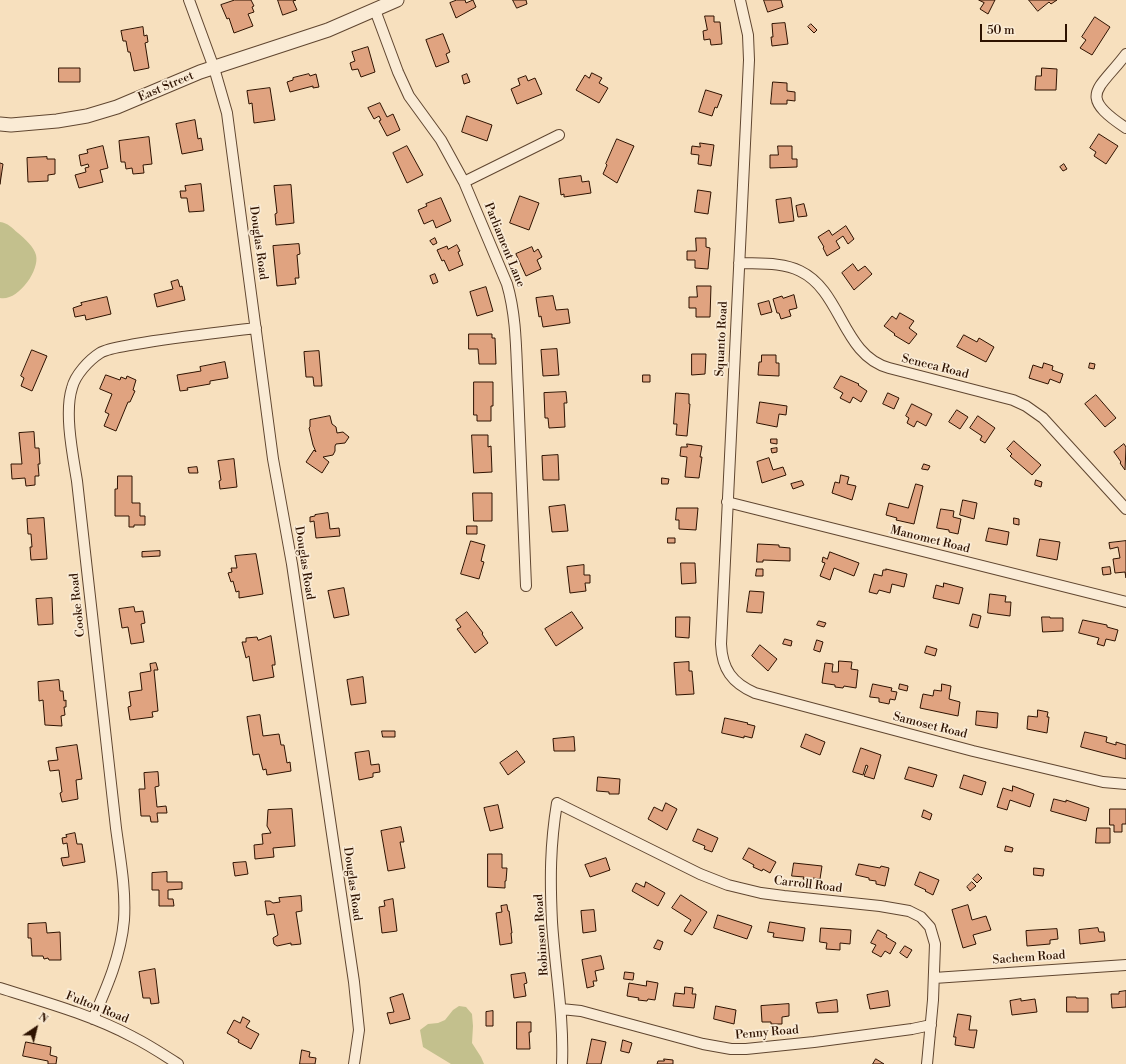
<!DOCTYPE html>
<style>
body{margin:0}
#map{position:relative;width:1126px;height:1064px;overflow:hidden;background:#f7e0be;font-family:"Libre Bodoni",serif}
canvas{display:block}
.north{position:absolute;left:16px;top:1008px;width:40px;height:40px;-webkit-text-stroke:3px #faebd5;paint-order:stroke;rotate:35deg;font-size:11px;font-weight:700;line-height:16px;text-align:center;color:#2e1200}
.north::after{content:'';display:block;margin:auto;width:14px;height:18px;background:#2e1200;clip-path:polygon(50% 0,100% 100%,50% 72%,0 100%)}
.scale{position:absolute;left:980px;top:24px;width:87px;height:18px;box-sizing:border-box;border:2px solid #2e1200;border-top:0;padding-left:5px;font-size:12px;line-height:14px;white-space:nowrap;color:#2e1200;-webkit-text-stroke:3px #faebd5;paint-order:stroke}
</style>
<div id="map">
<canvas width="1126" height="1064"></canvas>
<div class="north">N</div>
<div class="scale">50 m</div>
</div>
<script>
const ctx = document.querySelector('canvas').getContext('2d');
ctx.lineJoin = 'round';
function fill(path, color) { ctx.fillStyle = color; ctx.fill(path, 'evenodd'); }
function strokePath(path, color, width, dash) { ctx.strokeStyle = color; ctx.lineWidth = width; ctx.lineCap = dash ? 'butt' : 'round'; ctx.setLineDash(dash || []); ctx.stroke(path); }
function drawText(font, color, halo, rows, align = 'center') {
  ctx.font = font + ' "Libre Bodoni",serif'; ctx.lineWidth = 3.5; ctx.setLineDash([]); ctx.textBaseline = 'middle'; ctx.strokeStyle = halo; ctx.fillStyle = color; for (const [text, x, y, turn = 0] of rows) {
    ctx.save(); ctx.translate(x, y); ctx.rotate((+turn || 0) * Math.PI / 180); ctx.textAlign = isNaN(turn) ? turn : align; if (halo) ctx.strokeText(text, 0, 0); ctx.fillText(text, 0, 0); ctx.restore();
  }
}
fill(new Path2D(`
 M0,222C8,223 12,228 18,233C25,239 34,247 36,255C40,271 17,302 0,298Z
 M459,1006L466,1007L472,1014L473,1026L472,1043L481,1057L484,1064H451L423,1047L420,1030L428,1024L438,1023L445,1020L453,1010Z`), '#c3c08d');
const building = new Path2D(`
 M235,0H251L254,6L252,7L254,12L248,14L253,26L234,33L229,18L227,19L221,5Z
 M278,0H296L293,1L297,10L283,15Z
 M457,0H465L466,3L473,0L476,7L456,18L450,3Z
 M513,0H526L527,4L517,8Z
 M764,0H781L783,7L768,12Z
 M979,0H995L988,14L980,9L984,3Z
 M1029,0H1057L1051,4L1049,2L1038,11Z
 M705,16H714V22H720L722,44L711,45L710,39L704,40L703,31L707,30Z
 M1095,17L1110,27L1092,55L1080,48L1086,40L1082,37Z
 M785,23L788,44L772,46L771,37H773L772,24Z
 M811,24L817,30L814,33L808,27Z
 M143,27L144,36L147,35L148,42L145,43L149,68L134,71L130,52H128L126,41H123L121,31Z
 M443,34L450,52L446,54L449,62L436,67L426,40Z
 M368,47L375,72L361,77L358,69L352,70L350,63L355,61L352,52Z
 M59,68H80V82H59Z
 M1042,68L1057,69L1056,90H1035L1036,76H1041Z
 M592,73L602,78L599,83L608,88L599,103L576,90L585,75L589,78Z
 M309,74L310,76L316,74L319,87L313,88V86L290,92L287,82L293,80V78Z
 M467,74L470,82L464,84L462,76Z
 M526,76L528,81L535,78L542,94L517,104L511,89L520,85L518,79Z
 M773,82L787,83V91L795,92V101L787,100V104H771Z
 M270,88L275,120L254,123L252,103L249,104L247,91Z
 M706,90L722,95L717,108L715,107L712,116L699,112Z
 M380,103L387,117L393,114L400,130L387,136L379,121L381,120L379,116L374,119L368,108Z
 M467,116L492,125L487,141L462,132Z
 M195,120L198,139L201,138L203,150L182,154L176,124Z
 M1099,134L1118,146L1106,164L1094,156L1096,152L1090,148Z
 M149,137L152,164L143,165L144,173L133,174L132,168L126,169L125,162H121L119,141Z
 M617,139L634,146L617,183L603,174L607,165L606,164Z
 M700,143L714,145L711,166L698,164L699,155L691,154L692,146L700,147Z
 M103,146L108,168L100,170L103,182L79,188L75,175L86,172L85,168L89,167L88,164L81,166L79,155L88,153L87,150Z
 M407,146L423,175L407,183L393,153Z
 M778,146H792V159H797V167L770,168V155H778Z
 M47,157V159H55V174L48,175V181L28,182L27,158Z
 M0,163L3,164L0,184Z
 M1064,164L1067,169L1063,171L1060,167Z
 M581,176L582,182L589,181L591,193L564,197V194L561,195L559,179Z
 M201,184L204,211L189,212L187,198H181L180,191H186L185,186Z
 M291,185L294,223L276,225L275,214L277,213L274,186Z
 M698,190L711,192L708,214L695,212Z
 M520,196L539,203L529,230L510,223Z
 M441,198L451,221L436,228L433,220L424,224L418,210L427,206L426,204Z
 M791,198L794,221L779,223L776,200Z
 M804,204L807,216L798,217L796,206Z
 M846,226L854,239L848,244L843,236L836,241L840,248L827,256L823,248L824,247L818,237L829,230L832,235Z
 M435,238L437,243L433,245L430,241Z
 M696,238H706V247L710,248L708,269L695,268V260H687V251H696Z
 M299,244L300,254L297,255L299,278H295L296,284L277,286L273,246Z
 M457,245L460,251L458,252L463,265L449,271L444,260L442,261L437,250L447,246L448,249Z
 M532,247L534,252L538,249L542,257L537,260L541,269L526,276L516,254Z
 M853,264L858,271L865,266L872,274L854,290L842,273Z
 M435,274L438,282L433,284L430,276Z
 M178,280L180,287L182,286L185,300L157,307L154,294L173,289L171,282Z
 M697,286H711L710,317H696V308H689V297H697Z
 M486,287L493,311L477,316L470,292Z
 M794,295L797,308L789,310L791,316L781,319L779,313H777L773,299L782,296L783,298Z
 M553,296L556,310L568,309L570,323L543,327L541,316L539,317L536,298Z
 M107,297L111,314L86,320L85,315L75,317L73,308L82,305L81,303Z
 M769,301L772,312L761,315L758,304Z
 M900,313L914,321L909,328L917,334L909,344L894,335L895,334L884,326L892,316L896,319Z
 M469,334H492V338H495L496,364H479L478,349H469Z
 M964,335L977,342L979,338L994,347L986,362L957,347Z
 M557,349L559,375L543,376L541,350Z
 M32,350L47,356L32,391L21,386L24,378L21,376Z
 M319,351L322,386H314L313,377H306L304,352Z
 M692,354H706L705,374L692,375Z
 M762,355H776V363H779V376L758,375L759,362H761Z
 M225,362L228,378L210,381V384L187,388L188,390L180,391L177,375L201,371L200,367Z
 M1044,363L1053,366L1052,370L1063,374L1060,383L1050,379L1048,384L1029,378L1033,365L1042,368Z
 M1090,363L1095,364L1094,369L1089,368Z
 M106,375L120,380L121,377L126,379L127,376L136,380L133,390L135,391L130,402H128L116,431L104,426L109,414L105,412L112,394L100,389Z
 M643,375H650V382H643Z
 M841,376L859,384L858,385L867,391L861,402L853,397L850,403L840,398L843,393L834,388Z
 M474,382H493V406H491V421H477V415H474Z
 M566,392L567,403H564L565,427L549,428L548,418H545L544,393Z
 M676,393L689,394V404H690L687,436L676,435L677,424H674Z
 M888,393L899,398L894,409L883,404Z
 M1096,395L1116,418L1105,427L1085,404Z
 M760,402L787,406L786,415L779,414L777,427L757,423Z
 M912,404L932,414L926,426L917,421L914,427L907,423L909,418L906,416Z
 M957,410L968,417L960,429L949,422Z
 M330,416L332,424L336,427L337,433L343,432L349,437L345,443L336,444L335,446V451L333,455L323,457L329,462L322,473L306,462L314,450L316,452L313,445L309,428L310,427V420Z
 M978,416L995,428L985,443L980,440L982,436L970,428Z
 M34,432L35,448H39L40,464H38L39,476H35V485L26,486L25,478L12,479L11,464H22L19,433Z
 M472,435H488V447L491,446L492,472L474,473Z
 M771,439H777V444L771,443Z
 M1014,441L1041,465L1032,475L1010,456L1012,454L1007,449Z
 M687,444L702,446L700,457H702L699,478L685,477L687,457L680,456L681,447H687Z
 M1124,444L1126,447L1125,470L1120,463L1121,462L1114,452Z
 M777,448V452L772,453L771,449Z
 M558,455L559,480H543L542,456Z
 M769,458L773,470L783,467L786,475L762,483L757,462Z
 M234,459L237,487L220,489L219,481L221,480L218,461Z
 M924,464L930,466L928,470L922,469Z
 M197,467L198,473H189L188,468Z
 M841,475L849,477L847,484L856,486L852,500L832,493L835,482L839,483Z
 M118,476H132V503H140V516H145V525H134V527H129V516H115V489H117Z
 M662,478L669,479L668,484H662Z
 M1036,480L1042,482L1041,487L1035,485Z
 M802,481L804,485L793,489L791,484Z
 M916,484L923,486L914,524L896,520L897,518L886,515L889,503L908,508Z
 M473,493H492V521H474Z
 M963,500L977,503L974,519L960,515Z
 M565,505L568,531L552,532L549,507Z
 M677,508H698L696,530L679,529V520H676Z
 M941,509L954,511L953,517L961,519L958,534L949,532V530L937,528Z
 M328,513L330,529L339,528L340,536L316,538L314,521L310,522V517L315,516V515Z
 M44,518L47,559L31,560L30,547H32L31,534H28L27,519Z
 M1014,518L1019,519V525L1014,524Z
 M467,526H477V534H467Z
 M989,528L1009,532L1007,545L986,541Z
 M668,538H675V543H668Z
 M1040,539L1060,542L1057,560L1037,556Z
 M471,541L485,545L481,561L484,562L479,579L461,574Z
 M1126,541V578L1125,572L1115,573L1113,559L1120,558L1118,547L1110,549L1109,543Z
 M758,544L779,545V547L790,548V561L763,560V562H757Z
 M160,551V556L142,557V552Z
 M830,552L859,563L854,576L834,568L830,580L820,576L825,563L822,562L823,557L827,559Z
 M256,554L263,594L239,598V591L236,592L233,581L231,582L228,573L232,572L231,568H237L235,556Z
 M681,563H695L696,583L682,584Z
 M584,565V575H590V583H585L586,591L570,593L567,567Z
 M1110,567L1111,574L1103,575L1102,568Z
 M757,569H763V576H756Z
 M886,569L907,574L904,587L892,584L890,593L879,590L877,594L869,592L874,574L882,576L883,570H886Z
 M944,583L963,588L959,604L933,598L936,585L943,587Z
 M344,588L349,615L334,618L328,591Z
 M750,591L764,592L762,613L747,612Z
 M990,594L1006,596L1005,602H1011L1010,616L988,613Z
 M52,598L53,624L38,625L36,599Z
 M134,607L135,612L143,611L145,623L141,624L144,642L131,644L128,627L122,628L119,609Z
 M467,612L483,633L482,634L488,643L475,653L457,629L461,627L456,620Z
 M572,612L583,628L556,646L545,629Z
 M973,614L981,616L978,628L970,626Z
 M676,617H690L689,638L676,637Z
 M1042,617H1050V618H1063V631L1043,632Z
 M1083,620L1107,625V627L1118,630L1115,641L1106,639L1104,646L1097,644L1099,638L1079,633Z
 M819,621L826,623L824,627L817,625Z
 M271,636L275,662V665H272L274,677L253,681L249,656L246,658L242,642H246V638L257,637L258,640Z
 M785,639L792,641L791,646L783,644Z
 M817,640L823,642L820,652L814,650Z
 M760,645L777,659L768,671L752,656Z
 M927,646L937,649L935,656L925,653Z
 M839,661L852,662L851,669L858,670L856,688L844,686L843,688L835,687V685L822,683L825,663L833,664L832,672H838Z
 M689,662V671H692L694,694L676,695L674,663Z
 M156,663L158,670H154L158,711L152,712L153,717L130,720L128,707L131,706L129,692L142,690L140,673L151,671L150,664Z
 M363,677L366,703L351,705L347,680Z
 M59,680L60,691H63L64,701L66,700V707H64L65,715L61,716L62,726L45,725L43,700L39,701L38,682Z
 M873,684L892,688L891,691L897,692L895,700L890,699L889,704L879,702V698L870,697Z
 M900,684L908,686L907,691L899,689Z
 M942,684L951,686L949,699L960,702L958,716L920,708L923,694L933,696L934,690L941,691Z
 M1038,710L1048,712L1047,717H1049L1047,733L1027,729L1028,716L1037,717Z
 M977,711L998,713L997,728L976,725Z
 M260,715L263,736L279,734L281,745H284L287,763L290,762L291,771L267,775L266,769L263,770L259,754L253,755L247,717Z
 M725,718L748,723L747,724L755,726L752,738L744,736V738L722,733Z
 M382,731H395V737H383Z
 M1085,732L1107,737L1106,742L1116,745V742L1126,745V759L1081,747Z
 M806,734L825,742L820,755L801,747Z
 M574,737L575,751H554L553,739Z
 M77,745L82,779L76,780L78,799L62,802L60,793L62,792L59,770L50,771L48,761L58,760L56,748Z
 M861,748L881,755L874,779L864,776L868,766L866,765L863,775L853,772Z
 M369,751L371,765L379,764L380,772L373,773V777L359,780L355,753Z
 M517,751L525,762L508,775L500,763Z
 M909,767L937,775L933,787L905,779Z
 M158,772L159,786L155,787L157,807L166,806L167,813H157L158,822H151L150,816H141L139,789H145L144,773Z
 M964,775L986,782L982,795L960,788Z
 M598,777L620,779L619,794H609V792L597,791Z
 M1013,786L1034,794L1030,807L1010,800L1007,810L997,807L1003,788L1012,791Z
 M1054,799L1066,802V800L1089,808L1086,821L1051,811Z
 M666,803L677,809L667,830L648,819L654,807L662,811Z
 M498,805L503,828L490,831L484,808Z
 M292,809L295,846L273,848L274,857L255,859L254,845L263,844L262,834L271,833L267,826L268,810Z
 M1110,809H1126V824H1122V832H1114V825H1110Z
 M924,810L932,814L930,820L922,817Z
 M401,827L404,842H400L405,868L388,871L381,831Z
 M1097,828H1110V843H1096Z
 M698,829L718,838L712,852L704,849L705,846L693,841Z
 M75,833L77,844H82L85,862L63,866L61,858L69,857L67,843L63,844L62,838L67,837L66,835Z
 M1006,846L1013,848L1012,852L1005,851Z
 M749,848L776,862L770,873L763,869L762,871L753,867L754,865L743,859Z
 M488,854H502V868H507L506,881H505V888L488,887Z
 M606,858L610,870L590,877L585,865Z
 M246,862L248,874L235,876L233,863Z
 M794,863L822,866L820,879L813,878V880L803,879L804,877L792,876Z
 M859,864L880,868L881,866L889,868L885,886L876,884V881L869,880V878L856,875Z
 M1034,868L1044,869L1043,876L1034,875Z
 M167,872V882H182V889L168,890V899H173L174,906H159V890H152V873Z
 M920,872L939,880L933,895L925,891L926,890L915,885Z
 M978,874L982,878L977,883L973,879Z
 M646,882L665,893L658,906L632,891L636,883L644,887Z
 M972,882L976,886L970,891L967,887Z
 M681,895L707,912L692,935L684,931L691,920L672,908Z
 M301,896L302,911L296,912L301,944L291,945V943L277,946L274,944L273,938L278,935L274,914L267,915L265,901H270L273,903L280,902L279,898Z
 M393,899L397,931L382,933L379,907L385,906L384,901Z
 M507,905L508,911H509L512,933H511L512,943L500,945L496,913L502,912L501,906Z
 M968,905L972,920L986,916L991,930L973,935L976,944L963,948L952,910Z
 M594,910L596,931L583,933L581,911Z
 M718,915L752,926L747,939L714,928Z
 M770,922L805,928L803,941L773,937L774,933L768,932Z
 M46,923L47,933L60,932L61,960H49L48,958L44,959L43,956H32L31,938H28V924Z
 M821,928L851,930L850,944L840,943V950L826,949L827,943L820,942Z
 M1098,928L1099,932H1104L1105,941L1080,944L1079,930Z
 M1057,929L1058,939L1050,940V944L1027,946L1026,931Z
 M878,930L887,935L886,937L896,943L890,954L885,951L881,957L872,952L876,945L871,943Z
 M658,940L663,942L660,950L654,948Z
 M905,946L912,950L907,958L900,953Z
 M601,956L604,969L595,971L597,981H593L594,986L587,988L582,960Z
 M155,969L159,1003L151,1004L150,998H143L139,972Z
 M625,972L634,973L633,980L624,979Z
 M525,973L527,983L524,984L526,996L514,998L511,975Z
 M647,981L658,983L655,1000L648,999L647,1001L638,1000L639,998L627,996L629,983L646,986Z
 M685,987L693,988L692,994H696L694,1008L673,1006L675,993L684,994Z
 M888,991L890,1006L870,1009L867,995Z
 M1126,991V1007L1112,1008L1111,994H1119V992Z
 M403,994L410,1019L390,1024L387,1013L394,1012L390,998Z
 M1067,997H1076V998H1088V1012H1067Z
 M1021,999V1001L1035,999L1037,1012L1012,1015L1010,1001Z
 M837,1000L838,1012L818,1013L816,1003Z
 M789,1004V1016L782,1017V1024H771V1022H762L761,1006Z
 M716,1006L736,1010L734,1024L714,1019Z
 M493,1011V1026H486V1012Z
 M958,1014L971,1016L969,1030H977L974,1048L955,1045L956,1037H954Z
 M243,1017L250,1021L246,1027L259,1034L251,1049L238,1042L239,1040L227,1033L234,1020L240,1023Z
 M517,1022H531V1032H529L530,1049H517Z
 M592,1039L606,1042L601,1064H587Z
 M623,1040L632,1043L629,1053L621,1051Z
 M26,1042L51,1047L50,1055L57,1057L56,1064H48V1061L23,1056Z
 M302,1050L310,1052L309,1057L316,1058L315,1064H300Z
 M664,1059L673,1060V1064H657L658,1061H664Z
 M876,1059L884,1064H873Z`);
fill(building, '#e0a380');
strokePath(building, '#2e1200', 1);
const minor = new Path2D(`
 M189,0L214,68L227,113L273,459L292,564L354,982L359,1030L354,1064
 M740,0L748,35L749,60L721,644C722,669 732,683 755,693L973,751L1103,782L1126,784
 M375,10L398,72L409,96L441,140L464,182L507,284C517,318 516,355 518,390C521,455 523,521 526,586
 M1126,54C1099,90 1076,95 1126,128
 M464,182L559,135
 M739,263C759,264 782,262 800,271C842,291 842,355 889,368L1013,400L1026,406L1043,418L1126,509
 M727,502L1126,602
 M934,978L1126,965
 M0,988C45,1002 92,1015 133,1037C149,1045 164,1055 178,1064
 M561,1009L581,1011L703,1044L731,1049H746L814,1042L912,1029L931,1025
 M93,1019C107,987 121,955 124,920C126,889 120,858 116,828L77,481C73,456 64,413 72,388C75,375 89,360 100,353C108,348 126,346 136,344C175,337 216,333 256,328
 M562,1064C564,1016 555,969 552,922C550,880 550,845 557,803L700,874L728,885L761,893L784,896L880,906L909,911L921,917L930,927L935,944L933,1000L927,1064`);
const tertiary = new Path2D(`
 M0,124L11,125L57,121L87,116L117,107L200,72L328,30L397,0`);
strokePath(minor, '#604630', 12);
strokePath(tertiary, '#604630', 15);
strokePath(minor, '#faebd5', 10);
strokePath(tertiary, '#faebd5', 13);
drawText('12px', '#2e1200', '#faebd5', [
 ["East Street",166,87,-23],
 ["Douglas Road",258,243,82],
 ["Parliament Lane",504,245,68],
 ["Squanto Road",722,339,-87],
 ["Seneca Road",935,367,14],
 ["Manomet Road",930,540,14],
 ["Douglas Road",304,563,81],
 ["Cooke Road",78,605,-96],
 ["Samoset Road",930,726,14],
 ["Douglas Road",352,884,82],
 ["Carroll Road",808,885,7],
 ["Robinson Road",542,935,-94],
 ["Sachem Road",1029,958,-4],
 ["Fulton Road",97,1008,22],
 ["Penny Road",767,1033,-5]
]);
</script>
